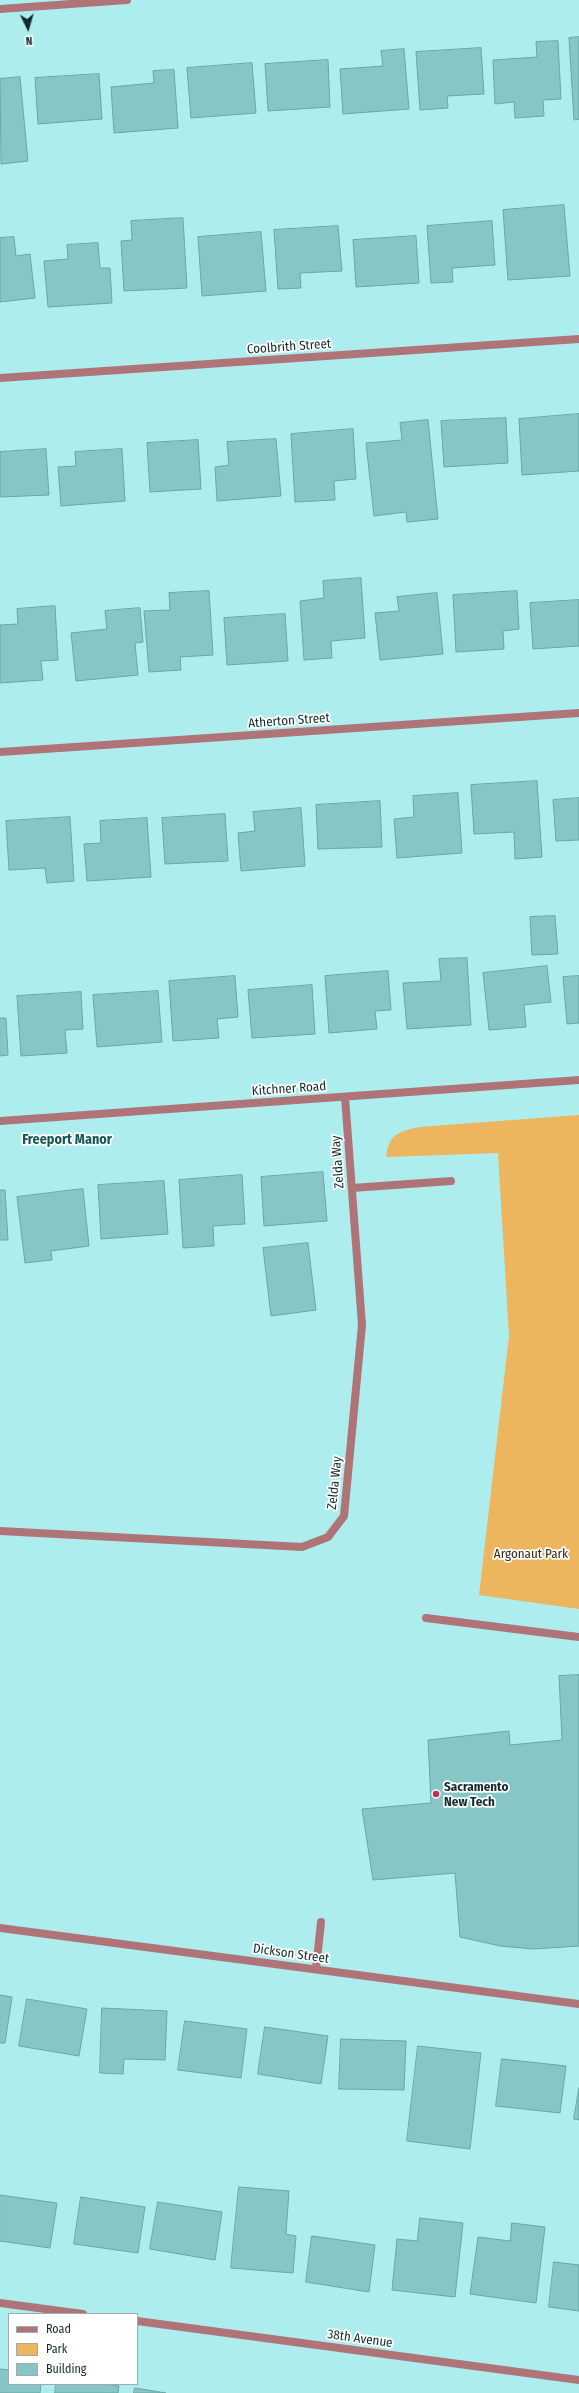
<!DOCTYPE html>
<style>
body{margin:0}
#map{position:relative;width:579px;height:2393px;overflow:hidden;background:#aeeded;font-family:"Fira Sans Condensed",sans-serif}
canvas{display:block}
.legend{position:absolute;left:8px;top:2313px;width:130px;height:72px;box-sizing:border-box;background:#fff;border:1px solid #a0abab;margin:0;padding:5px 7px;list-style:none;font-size:12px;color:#122c2d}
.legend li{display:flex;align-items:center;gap:8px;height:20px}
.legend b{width:20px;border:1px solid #a0abab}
.north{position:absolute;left:8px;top:8px;width:40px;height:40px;-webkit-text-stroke:3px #fff;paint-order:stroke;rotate:175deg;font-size:11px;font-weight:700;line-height:16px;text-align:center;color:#122c2d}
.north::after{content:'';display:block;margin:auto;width:14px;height:18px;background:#122c2d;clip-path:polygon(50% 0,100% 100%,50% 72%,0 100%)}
</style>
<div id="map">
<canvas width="579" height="2393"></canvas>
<ul class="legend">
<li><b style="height:5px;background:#af7477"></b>Road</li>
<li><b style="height:11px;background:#edb55d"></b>Park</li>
<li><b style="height:11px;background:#87c5c6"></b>Building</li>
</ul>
<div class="north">N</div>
</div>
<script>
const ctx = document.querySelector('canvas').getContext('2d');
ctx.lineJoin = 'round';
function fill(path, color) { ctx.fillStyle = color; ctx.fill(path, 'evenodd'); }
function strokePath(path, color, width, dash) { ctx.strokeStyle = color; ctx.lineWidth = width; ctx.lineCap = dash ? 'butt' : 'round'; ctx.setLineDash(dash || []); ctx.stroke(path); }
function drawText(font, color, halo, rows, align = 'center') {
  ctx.font = font + ' "Fira Sans Condensed",sans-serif'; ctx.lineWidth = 3.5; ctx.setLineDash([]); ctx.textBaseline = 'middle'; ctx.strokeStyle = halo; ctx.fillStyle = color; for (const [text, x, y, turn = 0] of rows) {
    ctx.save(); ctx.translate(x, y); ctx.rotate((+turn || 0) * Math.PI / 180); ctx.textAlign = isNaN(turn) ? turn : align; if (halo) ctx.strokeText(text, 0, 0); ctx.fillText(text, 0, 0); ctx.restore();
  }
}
fill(new Path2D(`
 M579,1115V1609L479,1595L509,1336L498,1153L386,1157C389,1134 398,1132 419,1127Z`), '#edb55d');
const building = new Path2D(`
 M579,37V119L574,120L569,38Z
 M558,41L561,99L543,100L544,116L515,118L514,102L495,104L493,60L537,57L536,42Z
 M481,48L484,94L447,96L448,108L420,110L416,52Z
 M404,49L409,109L343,114L340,69L383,66L381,51Z
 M328,60L330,107L268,111L265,64Z
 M252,63L256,113L191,118L187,68Z
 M174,70L178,128L114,133L111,87L154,83L153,71Z
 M99,74L102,119L38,124L35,78Z
 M20,77L28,161L1,164L0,79Z
 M564,205L570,276L508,280L503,210Z
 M183,218L187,288L124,291L121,241L132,240L131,221Z
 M492,221L495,265L452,268L453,282L431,283L427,226Z
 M338,226L342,271L300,273L301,288L278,289L274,230Z
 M261,232L266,291L202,296L198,237Z
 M416,236L419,283L356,287L353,240Z
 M14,237L16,256L30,254L35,298L0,302V238Z
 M98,243L100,268H110L112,303L48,307L44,261L68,259L67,245Z
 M579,414V471L522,475L519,419Z
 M506,418L508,463L444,467L441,421Z
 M428,420L438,519L407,522L406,512L374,516L366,443L402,440L400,423Z
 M353,429L356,479L334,481L335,500L295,502L291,434Z
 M276,439L281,496L217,501L215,467L229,465L227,442Z
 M198,440L201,489L150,492L147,443Z
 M46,449L49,495L0,497V452Z
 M122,449L125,501L61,506L58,467L76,466L75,452Z
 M361,578L365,638L331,641L332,658L304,660L300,601L324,598L323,581Z
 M209,591L213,655L180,657L181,670L149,672L144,611L170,610L169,593Z
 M517,591L519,629L503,631L504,649L456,652L453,595Z
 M437,593L443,654L380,660L375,613L399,611L397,597Z
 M579,600V646L533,649L530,603Z
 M55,606L58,660L41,661L43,680L0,683V625L18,624L17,609Z
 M140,608L143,642L135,643L138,675L76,681L71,633L107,629L105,611Z
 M285,614L288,661L227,665L224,618Z
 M537,781L542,857L515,859L514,832L474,834L471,785Z
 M458,793L462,853L397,858L394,819L414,817L413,796Z
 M579,798V840L556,841L553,800Z
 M380,801L382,847L318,849L316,805Z
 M301,808L305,866L241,871L238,833L255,831L253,812Z
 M225,814L228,861L165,864L162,818Z
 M70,817L74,881L47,883L45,868L9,870L6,821Z
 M147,818L151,877L87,881L84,844L101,843L100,821Z
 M555,916L558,954L532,955L530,917Z
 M467,958L471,1025L407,1029L403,983L441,981L439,959Z
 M547,966L551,1002L524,1005L526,1027L489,1030L483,973Z
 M388,971L391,1010L375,1011L377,1029L329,1033L325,976Z
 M235,976L238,1017L217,1019L219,1038L173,1041L169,981Z
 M579,976V1023L567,1024L563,977Z
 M312,985L315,1034L252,1038L248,990Z
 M158,991L162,1042L97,1047L93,995Z
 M81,992L83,1029L65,1030L67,1053L21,1056L17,996Z
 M0,1018H6L8,1055L0,1056Z
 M323,1172L327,1221L264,1226L261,1177Z
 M242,1175L245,1224L213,1226L214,1246L183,1248L179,1180Z
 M164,1181L168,1234L101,1239L98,1185Z
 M83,1189L89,1246L51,1251L52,1260L25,1263L17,1197Z
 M0,1190H5L8,1240H0Z
 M308,1243L316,1310L271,1316L263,1248Z
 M579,1675V1946L533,1949L500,1946L460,1937L455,1873L373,1880L362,1809L431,1803L428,1740L509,1731L510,1745L562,1740L559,1676Z
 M0,1995L12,1997L5,2043H0Z
 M27,1999L87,2009L79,2056L19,2046Z
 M102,2008L167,2011L165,2060L124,2059L123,2074L100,2073Z
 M185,2021L247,2029L241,2078L178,2070Z
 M265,2027L328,2036L321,2084L258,2074Z
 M341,2039L406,2041L404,2090L339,2089Z
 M418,2046L481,2053L470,2149L407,2141Z
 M502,2059L566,2066L560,2113L496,2106Z
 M579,2088V2120L574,2119Z
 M239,2187L289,2191L286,2234L296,2236L293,2273L231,2268Z
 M0,2195L57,2203L50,2248L0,2241Z
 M81,2197L145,2207L138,2253L74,2244Z
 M158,2202L222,2212L215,2260L150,2249Z
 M420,2218L463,2223L455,2297L392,2290L397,2239L417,2241Z
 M512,2223L545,2227L536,2303L470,2294L478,2237L510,2241Z
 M312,2236L375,2245L369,2292L306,2282Z
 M554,2262L579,2265V2311L549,2307Z
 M0,2369L9,2370V2384H41L40,2393H0Z
 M56,2384H105L119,2386L118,2393H55Z
 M135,2388L166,2393H134Z`);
fill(building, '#87c5c6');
strokePath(building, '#69a7a7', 1);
strokePath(new Path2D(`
 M352,1188L451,1181
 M426,1618L579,1637
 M316,1969L321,1922`), '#af7477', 8);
strokePath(new Path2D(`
 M0,9L127,0
 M0,378L579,339
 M0,752L579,713
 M0,1121L579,1080
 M0,1531L302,1547L328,1537L344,1516L362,1325L345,1097
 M0,1928L579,2004
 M0,2303L83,2314
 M137,2321L579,2380`), '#af7477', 8);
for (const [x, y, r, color] of [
 [436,1794,4,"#c13148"]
]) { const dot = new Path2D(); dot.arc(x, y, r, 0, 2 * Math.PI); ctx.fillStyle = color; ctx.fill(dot); strokePath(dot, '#fff', 1.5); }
drawText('13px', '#122c2d', '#fff', [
 ["Coolbrith Street",289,347,-4],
 ["Atherton Street",289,721,-4],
 ["Kitchner Road",289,1089,-4],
 ["Zelda Way",338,1162,-94],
 ["Zelda Way",335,1483,-84],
 ["Dickson Street",291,1954,8],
 ["38th Avenue",360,2339,8]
]);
drawText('13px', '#372a15', '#fff', [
 ["Argonaut Park",531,1554]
]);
drawText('bold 13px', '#122c2d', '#fff', [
 ["Sacramento",444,1787],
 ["New Tech",444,1802]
], 'left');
drawText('bold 14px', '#145758', '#fff', [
 ["Freeport Manor",67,1140]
]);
</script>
